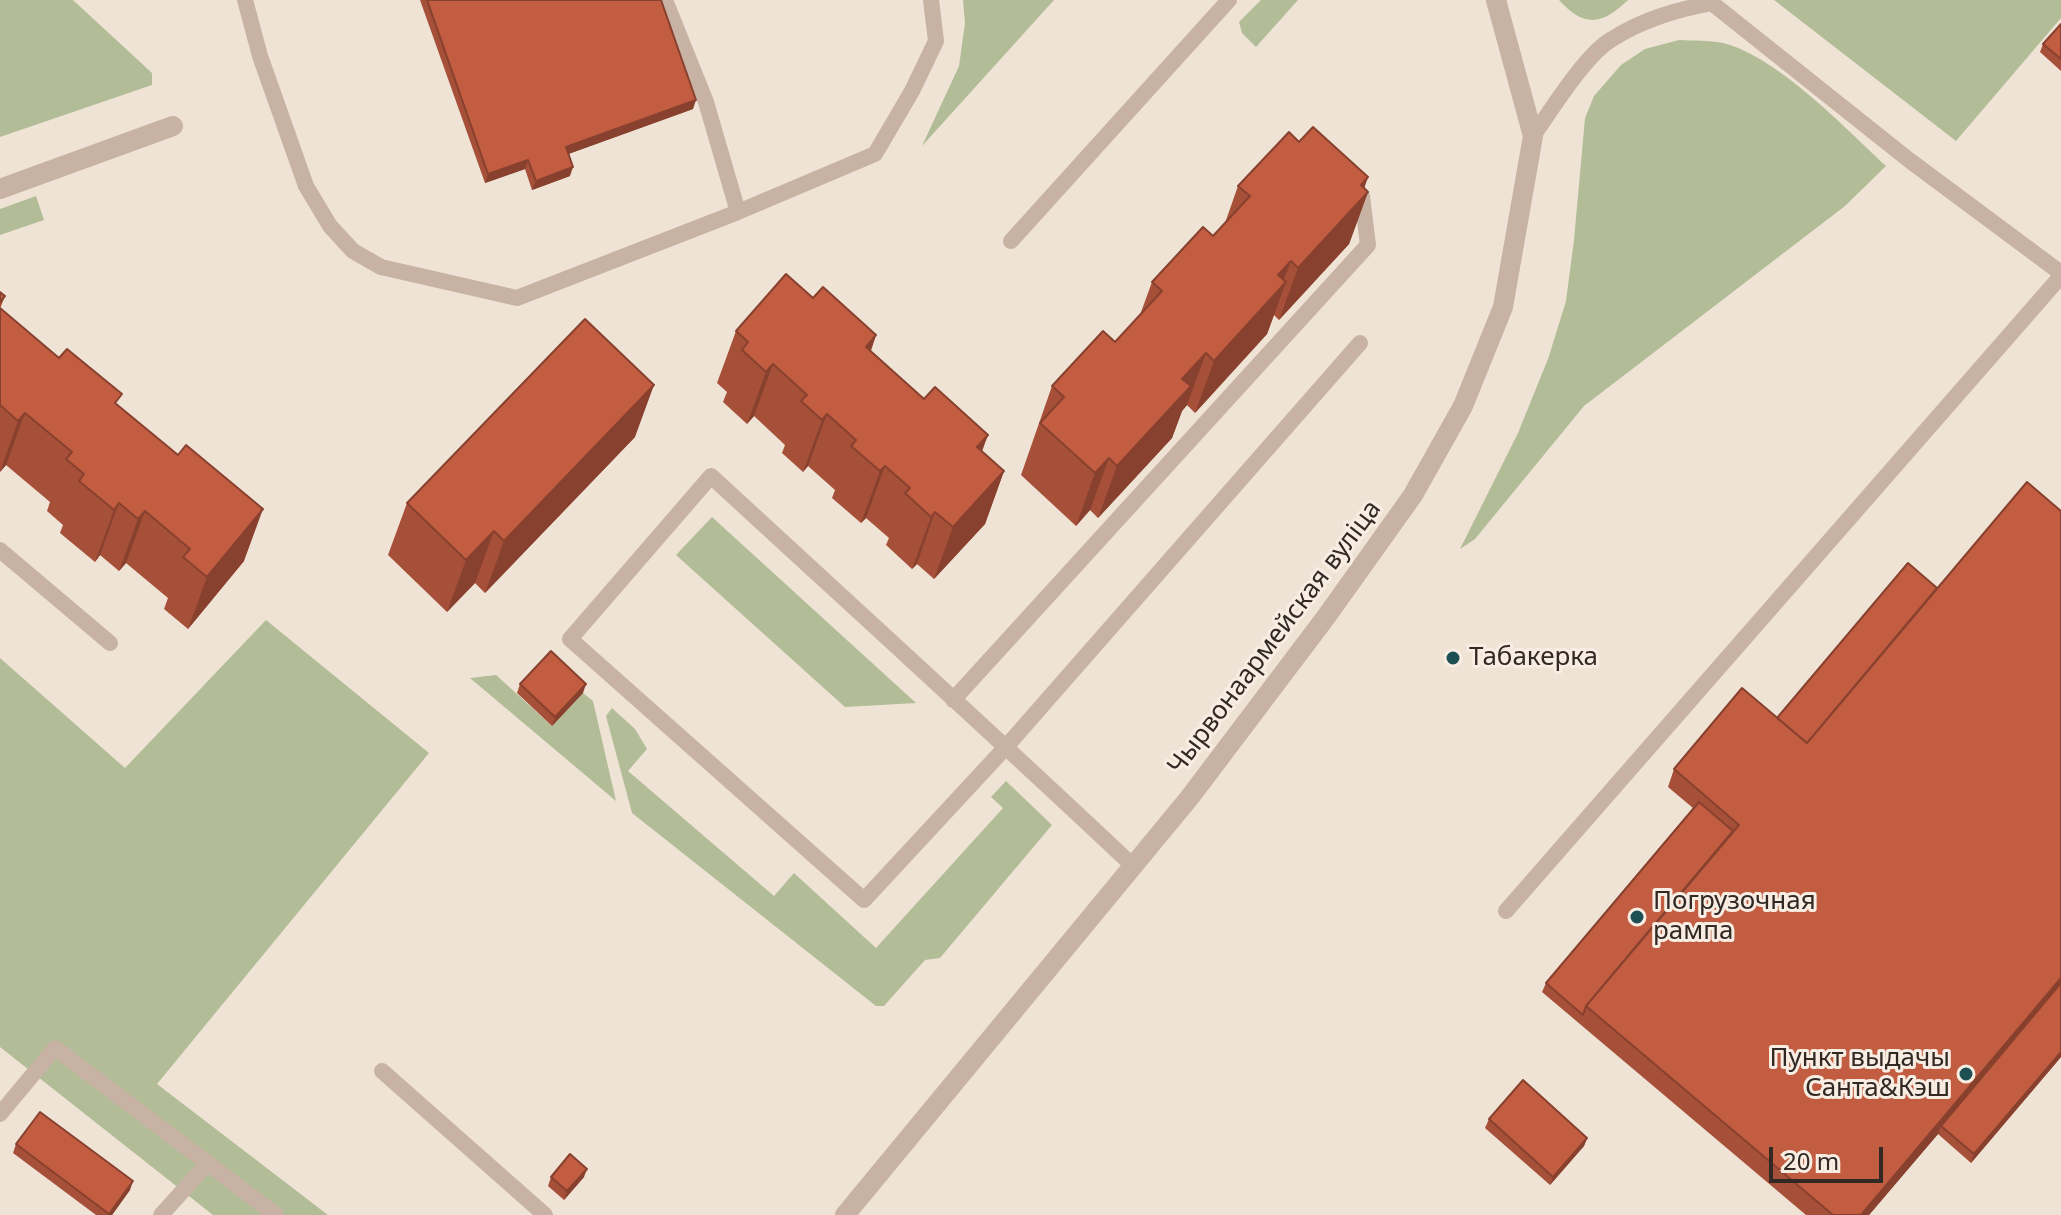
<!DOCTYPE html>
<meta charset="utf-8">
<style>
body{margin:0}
#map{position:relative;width:2061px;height:1215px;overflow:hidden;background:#efe3d6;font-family:"Noto Sans",sans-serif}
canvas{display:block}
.scale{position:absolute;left:1769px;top:1147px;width:114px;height:36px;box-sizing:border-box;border:4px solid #322925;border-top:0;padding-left:10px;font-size:24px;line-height:28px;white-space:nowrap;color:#322925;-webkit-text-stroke:6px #f8ede2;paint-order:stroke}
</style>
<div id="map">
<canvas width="2061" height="1215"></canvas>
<div class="scale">20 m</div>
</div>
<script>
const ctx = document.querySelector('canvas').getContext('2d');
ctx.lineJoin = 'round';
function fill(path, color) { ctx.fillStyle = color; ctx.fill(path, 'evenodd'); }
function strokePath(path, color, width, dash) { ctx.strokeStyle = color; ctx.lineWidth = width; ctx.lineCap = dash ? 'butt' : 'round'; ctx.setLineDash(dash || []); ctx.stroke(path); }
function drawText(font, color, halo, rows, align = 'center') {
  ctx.font = font + ' "Noto Sans",sans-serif'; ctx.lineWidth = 6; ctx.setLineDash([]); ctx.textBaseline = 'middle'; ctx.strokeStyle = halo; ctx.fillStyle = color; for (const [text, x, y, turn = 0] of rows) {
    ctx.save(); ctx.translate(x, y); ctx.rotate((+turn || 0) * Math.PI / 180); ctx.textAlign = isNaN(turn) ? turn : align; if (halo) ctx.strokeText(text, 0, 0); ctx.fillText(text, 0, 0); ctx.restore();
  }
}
fill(new Path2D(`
 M0,0H73L152,73V85L0,137Z
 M963,0H1054L922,146L959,66L965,23Z
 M1261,0H1298L1256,47L1242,33L1239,22Z
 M1559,0H1628C1602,25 1584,28 1559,0Z
 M1774,0H2061V18L1956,141Z
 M1679,40C1693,41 1709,40 1723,43C1778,57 1844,127 1886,166L1845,206L1584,406L1475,539L1460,549L1518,433L1548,359L1566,301L1574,240L1585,118L1594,96L1621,65L1645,49Z
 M36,196L44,220L0,235V209Z
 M712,517L916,703L845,707L676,555Z
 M266,620L429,753L157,1084L328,1215H213L0,1047V658L125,768Z
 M496,675L552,726L583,693L593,701L616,801L470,678Z
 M612,708L635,729L647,749L628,771L774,896L794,873L876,948L1003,808L991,797L1006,781L1052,825L940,958L925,960L884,1006H876L632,813L606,716Z`), '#b2bd97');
strokePath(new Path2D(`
 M245,0L260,56L306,186L330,226L353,251L381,267L517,298L738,212L875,154L912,91L936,41L931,0
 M665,0L706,102L738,212
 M1708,0L1909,160L2061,273
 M1533,136C1552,109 1585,55 1612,39C1644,19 1676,10 1712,3
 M1011,241L1229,0
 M0,550L110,643
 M953,700L1368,245L1362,196L1354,187
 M1133,866C994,735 852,606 711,476L570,639L864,900L1005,748L1360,343
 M1506,911L2061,276
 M382,1071L545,1215
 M0,1114L55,1048L276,1215
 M161,1215L208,1163`), '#c7b2a3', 16);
strokePath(new Path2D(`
 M0,189L173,126`), '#c7b2a3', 20);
strokePath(new Path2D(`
 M845,1215L1190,797L1326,617L1413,495L1463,406L1503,307L1533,136L1496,0`), '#c7b2a3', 20);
fill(new Path2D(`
 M420,0H661L693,109L568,154L570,176L532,190L525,169L485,183Z
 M2061,24V71L2040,52L2043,44Z
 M1299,142L1368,177L1364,188L1368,192L1349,244L1279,320L1274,315L1267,334L1195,413L1187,405L1182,411L1172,438L1098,518L1090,510L1076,526L1021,475L1052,386L1115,342L1140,315L1152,282L1213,236L1225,223L1238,186Z
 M0,292L5,296L0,309L118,406L244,561L188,629L164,609L168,598L126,563L119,571L100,555L95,562L60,533L63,525L47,511L50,502L6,465L0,472Z
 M813,298L876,335L871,351L1004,471L985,524L934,579L917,564L912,569L886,545L889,538L866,518L861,523L832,498L835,490L808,466L803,472L782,453L785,445L754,416L747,424L723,402L727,392L717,383L736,331Z
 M635,437L485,593L475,583L447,612L388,555L407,503Z
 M520,684L583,693L552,726L517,693Z
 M1674,769L2061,1057L1971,1163L1938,1134L1869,1215H1806L1542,992L1546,983L1693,808L1668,787Z
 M1489,1119L1587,1138L1584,1146L1550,1185L1485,1128Z
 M16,1144L130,1190L112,1215H96L13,1153Z
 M551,1177H584L564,1200L548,1186Z`), '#a75039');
fill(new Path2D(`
 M696,100L693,109L563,156L566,147Z
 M528,160L525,169L485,183L488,174Z
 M573,167L570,176L532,190L536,181Z
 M1368,177L1360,200L1368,192L1349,244L1279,320L1298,268Z
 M1291,261L1281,287L1286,282L1267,334L1195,413L1214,361L1278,275Z
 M876,335L857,387L866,347Z
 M1206,353L1187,405L1182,411L1172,438L1098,518L1117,466L1182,379Z
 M773,364L754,416L747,424L766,372Z
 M654,385L635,437L485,593L504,541Z
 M25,413L6,465L0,472L18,421Z
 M827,414L808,466L803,472L822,420Z
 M988,435L969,487L977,447Z
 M1109,458L1090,510L1076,526L1095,473Z
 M885,466L866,518L861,523L880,471Z
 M1004,471L985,524L934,579L953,527Z
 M119,503L100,555L95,562L114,510Z
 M263,509L244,561L188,629L207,577Z
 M145,511L126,563L119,571L138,519Z
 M935,512L917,564L912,569L931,517Z
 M494,531L475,583L447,612L466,560Z
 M586,684L583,693L552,726L555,717Z
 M2061,978V988L1941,1126L1938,1134L1869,1215H1861Z
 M2061,1052V1057L1971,1163L1974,1154Z
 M1587,1138L1584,1146L1550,1185L1553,1177Z
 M587,1169L584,1177L564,1200L567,1191Z
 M133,1181L130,1190L112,1215H109Z`), '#88412e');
const building = new Path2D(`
 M427,0H661L696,100L566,147L573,167L536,181L528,160L488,174Z
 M2061,24V59L2043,44Z
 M1313,127L1368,177L1361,185L1368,192L1298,268L1291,261L1278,275L1286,282L1214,361L1206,353L1182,379L1191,386L1117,466L1109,458L1095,473L1040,423L1064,397L1052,386L1103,331L1115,342L1162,291L1152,282L1203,227L1213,236L1250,196L1238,186L1289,132L1299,142Z
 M786,274L813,298L823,287L876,335L866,347L924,399L935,387L988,435L977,447L1004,471L953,527L935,512L931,517L905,493L910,488L885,466L880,471L851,446L856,440L827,414L822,420L801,401L807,395L773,364L766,372L742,350L748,342L736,331Z
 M0,292L5,296L0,302Z
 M0,308L59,358L67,349L122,394L115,403L178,455L186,445L263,509L207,577L183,557L190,549L145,511L138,519L119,503L114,510L79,481L84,474L66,459L72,452L25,413L18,421L0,405Z
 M585,319L654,385L504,541L494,531L466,560L407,503Z
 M2027,482L2061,511V978L1861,1215H1833L1586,1006L1739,825L1674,769L1742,688L1807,743Z
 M1908,563L1937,588L1807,743L1777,718Z
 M551,651L586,684L555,717L520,684Z
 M1699,802L1733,831L1586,1006L1583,1015L1546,983Z
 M2061,983V1052L1974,1154L1941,1126Z
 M1523,1080L1587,1138L1553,1177L1489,1119Z
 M40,1112L133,1181L109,1214L16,1144Z
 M570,1154L587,1169L567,1191L551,1177Z`);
fill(building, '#c25d42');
strokePath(building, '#88412e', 2);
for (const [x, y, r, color] of [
 [1453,658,8,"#1c5052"],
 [1637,917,8,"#1c5052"],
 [1966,1074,8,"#1c5052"]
]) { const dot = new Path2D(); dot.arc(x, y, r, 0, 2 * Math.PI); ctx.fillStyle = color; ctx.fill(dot); strokePath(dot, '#f8ede2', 3); }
drawText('26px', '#322925', '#f8ede2', [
 ["Чырвонаармейская вуліца",1275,638,-53]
]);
drawText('26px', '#322925', '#f8ede2', [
 ["Табакерка",1469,658],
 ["Погрузочная",1653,902],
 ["рампа",1653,932],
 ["Пункт выдачы",1950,1059,"right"],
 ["Санта&Кэш",1950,1089,"right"]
], 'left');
</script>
